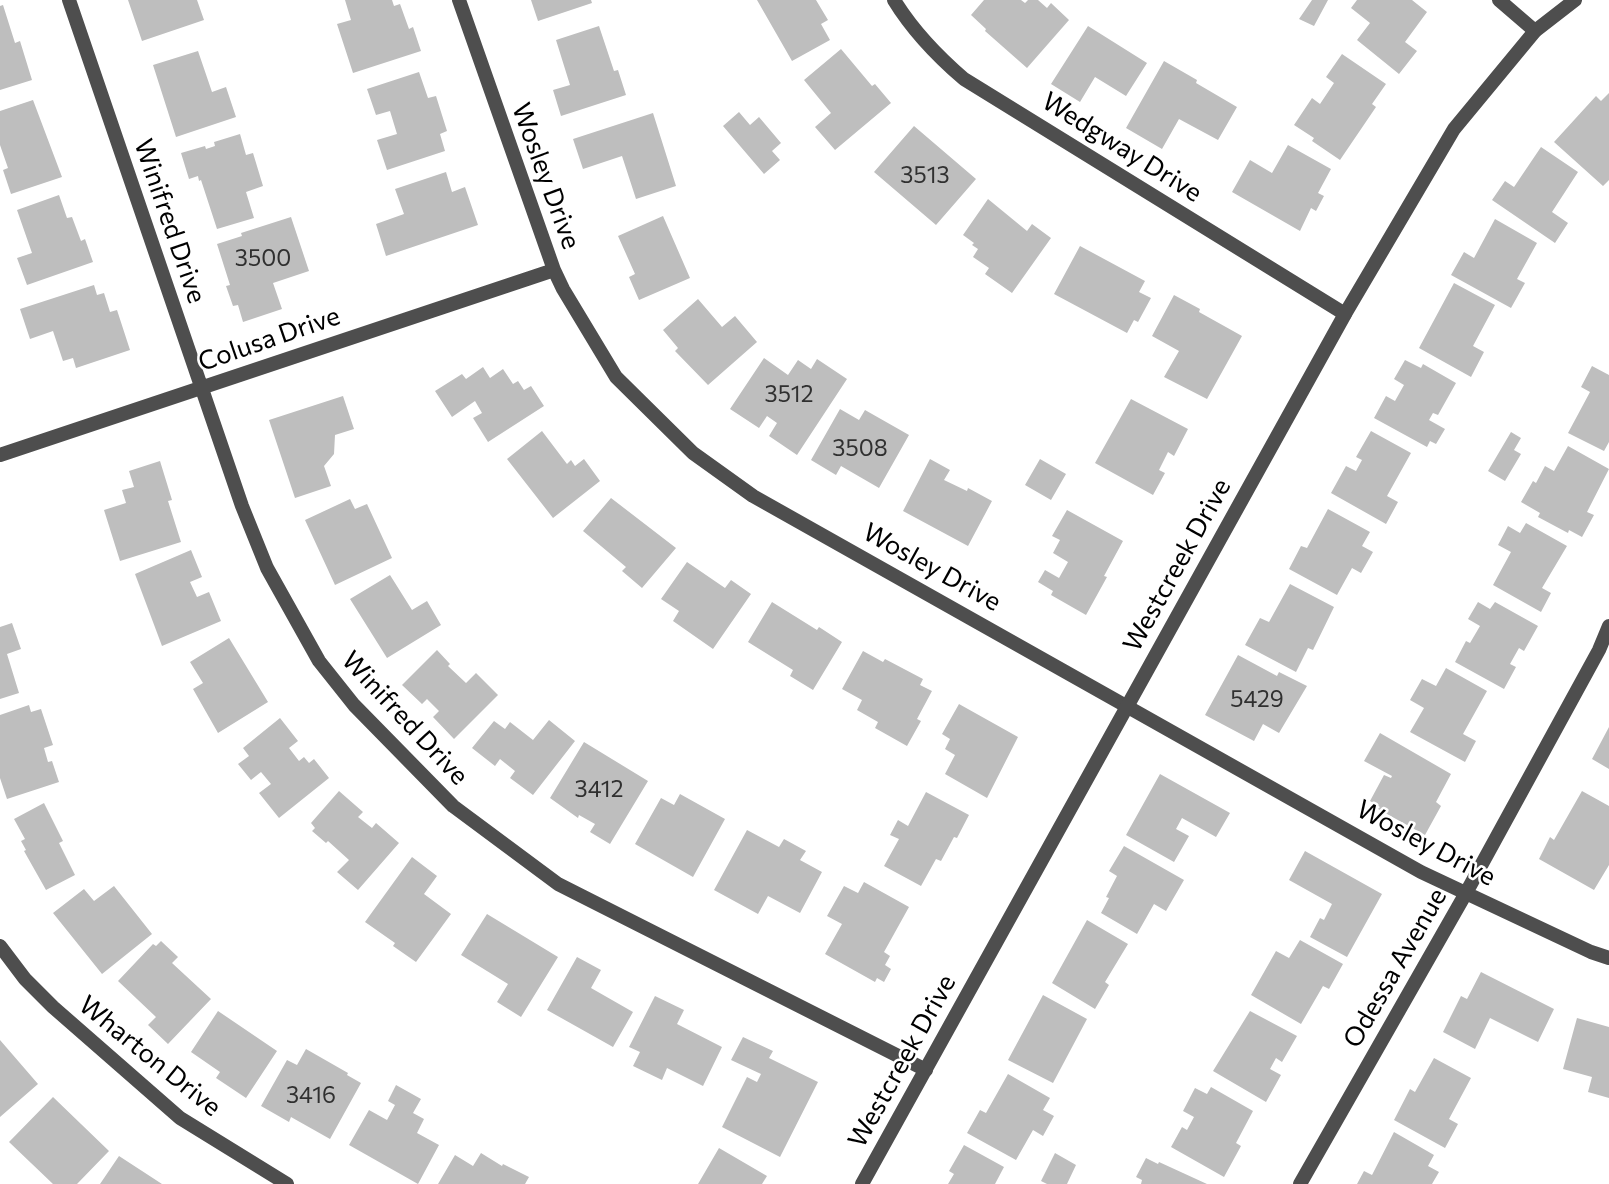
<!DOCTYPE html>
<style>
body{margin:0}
canvas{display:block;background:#fff}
</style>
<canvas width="1609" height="1184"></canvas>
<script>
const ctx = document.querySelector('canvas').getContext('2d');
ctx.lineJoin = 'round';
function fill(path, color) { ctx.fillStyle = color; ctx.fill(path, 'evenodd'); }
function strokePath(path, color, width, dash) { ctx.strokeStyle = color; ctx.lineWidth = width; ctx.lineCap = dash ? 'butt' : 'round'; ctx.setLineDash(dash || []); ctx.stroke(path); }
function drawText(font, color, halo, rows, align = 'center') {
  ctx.font = font + ' Commissioner,sans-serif'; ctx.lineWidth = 5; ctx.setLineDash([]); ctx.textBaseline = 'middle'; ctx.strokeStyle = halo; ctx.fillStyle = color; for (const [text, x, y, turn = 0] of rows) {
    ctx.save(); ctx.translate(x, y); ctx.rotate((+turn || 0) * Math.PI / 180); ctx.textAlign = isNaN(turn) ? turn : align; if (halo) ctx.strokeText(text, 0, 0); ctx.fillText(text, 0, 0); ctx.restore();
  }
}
fill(new Path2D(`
 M128,0H197L204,20L142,41Z
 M345,0H392L394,6L400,4L409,29L413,27L421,51L353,73L337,24L351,20Z
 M531,0H591L592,3L538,21Z
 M757,0H816L828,20L821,24L830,40L792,61Z
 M984,0H1021L1025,3L1028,0H1038L1047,8L1051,3L1069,20L1027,68L985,31L986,29L971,15Z
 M1312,0H1328L1314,26L1299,19Z
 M1357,0H1412L1427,12L1405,42L1417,51L1399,74L1357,40L1370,23L1351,8Z
 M3,5L15,43L20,41L32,80L0,90V6Z
 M599,26L614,71L618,70L626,95L561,116L553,90L570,85L556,40Z
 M1088,26L1147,63L1126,96L1095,77L1080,102L1051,84Z
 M841,49L872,86L875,84L891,103L835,150L815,127L831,113L804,80Z
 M198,51L212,92L226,87L236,117L176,137L153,65Z
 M1342,54L1386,84L1372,104L1376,107L1340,160L1312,141L1314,138L1294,125L1312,98L1320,104L1334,83L1326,77Z
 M1164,61L1197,80L1196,83L1237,107L1218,140L1179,119L1162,149L1126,128Z
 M419,72L428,98L436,96L447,131L440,134L445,151L387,170L377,140L397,134L390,111L376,115L367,89Z
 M1609,93V180L1603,186L1554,142L1596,96L1601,101Z
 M33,100L62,177L11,194L3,170L8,168L0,145V111Z
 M739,112L750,125L759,117L781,143L772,151L780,160L764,174L723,126Z
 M653,113L676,186L636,199L622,156L583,169L573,139Z
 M914,126L976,179L936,225L874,172Z
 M240,134L246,155L253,153L263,186L246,192L254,218L217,229L201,180L199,181L198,176L189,179L181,153L205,146L206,149L215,146L214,142Z
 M1288,145L1331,169L1318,193L1324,196L1316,211L1311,208L1300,231L1232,192L1250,160L1272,173Z
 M1541,147L1578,172L1552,212L1568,223L1555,243L1492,200L1505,181L1514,187Z
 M446,172L452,192L465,187L478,225L386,256L376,224L404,214L395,189Z
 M59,195L67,218L72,217L81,241L85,239L93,262L27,285L17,258L32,253L17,210Z
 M988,199L1027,231L1032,224L1051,238L1012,293L985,274L989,268L973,257L978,249L972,245L974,243L963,235Z
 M663,216L690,278L639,300L629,277L635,274L618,236Z
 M291,217L309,271L273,283L282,309L243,322L238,305L233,306L226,286L230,285L217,244L242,236L241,233Z
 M1495,219L1537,243L1517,279L1525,283L1511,308L1451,275L1464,252L1474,258Z
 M1080,246L1145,281L1139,292L1151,298L1138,322L1134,320L1127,333L1054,294Z
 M1454,283L1495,305L1473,346L1484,352L1471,377L1419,348Z
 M94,285L97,295L104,293L110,312L117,310L130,350L76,368L73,358L63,361L53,331L30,339L20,309Z
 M1174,295L1200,309L1199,312L1242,336L1207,399L1164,377L1179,351L1152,336Z
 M698,299L722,327L735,316L757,342L708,385L675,351L678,348L663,330Z
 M764,358L788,375L798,360L811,369L817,359L847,379L797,455L769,436L777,423L767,416L759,428L730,409Z
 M1405,360L1421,368L1423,364L1456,383L1438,415L1433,413L1429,420L1445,429L1436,444L1430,441L1427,447L1374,418L1386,396L1395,401L1404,385L1394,379Z
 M1592,366L1609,375V442L1604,451L1568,433L1590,392L1581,387Z
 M483,367L490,378L503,369L513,384L518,381L524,390L531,386L544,406L488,442L473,418L482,413L475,401L452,417L435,391L462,374L466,379Z
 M343,396L354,429L335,435L334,454L324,466L331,486L295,498L269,420Z
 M1131,399L1188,429L1174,456L1168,452L1159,470L1165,473L1153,495L1095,463Z
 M840,409L859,420L865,410L909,435L879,488L841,466L836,475L811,460Z
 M542,431L567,464L571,460L575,466L584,459L600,481L553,518L507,459Z
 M1371,431L1411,453L1387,496L1398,502L1386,524L1331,493L1346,466L1356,471L1362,460L1356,457Z
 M1511,432L1521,438L1514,450L1521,454L1505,481L1488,471Z
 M1568,446L1609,469L1587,512L1594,515L1582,537L1569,530L1568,533L1538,517L1540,513L1521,502L1533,481L1536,483L1545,466L1554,471Z
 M930,459L950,470L944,480L967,491L968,488L992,501L968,546L903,511Z
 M1040,459L1066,474L1051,500L1025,485Z
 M160,461L172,500L168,501L181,542L120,561L104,510L126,503L122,490L134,487L129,471Z
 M611,498L676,548L642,588L622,571L626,567L583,531Z
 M350,499L355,509L367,504L392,558L335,585L305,520Z
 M1328,509L1370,532L1362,546L1373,552L1361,573L1352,568L1337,595L1289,569L1301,546L1307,548Z
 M1067,510L1123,541L1104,576L1107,577L1086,615L1051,595L1053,591L1038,582L1045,570L1059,578L1068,562L1053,553L1060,540L1052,536Z
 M1526,523L1567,546L1542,588L1551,593L1541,612L1493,585L1511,552L1498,545L1508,526L1520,533Z
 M191,550L202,577L190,582L197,597L209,592L221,621L162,646L135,574Z
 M687,562L725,588L731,580L751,594L713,649L673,621L679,611L661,599Z
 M390,575L412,610L427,601L441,625L387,658L350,599Z
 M1290,584L1334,607L1313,650L1308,648L1296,672L1245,645L1260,618L1269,622Z
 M772,602L817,630L819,627L842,642L813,690L790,676L793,670L748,642Z
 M1478,602L1490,609L1495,602L1538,626L1524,651L1519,648L1510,664L1516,667L1504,689L1455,662L1466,641L1470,643L1480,626L1468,619Z
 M12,623L21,649L7,654L19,693L0,699V627Z
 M229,638L268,702L218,733L193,689L203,683L190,662Z
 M437,650L450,664L448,666L466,683L476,673L498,695L454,739L433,717L439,711L427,699L422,704L402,685Z
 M863,651L883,662L885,659L923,679L920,685L932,691L917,719L921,721L907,746L875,728L878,722L857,710L862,700L842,689Z
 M1238,655L1277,676L1279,672L1307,686L1279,733L1263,724L1254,741L1205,715Z
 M1446,668L1487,691L1463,734L1476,741L1465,762L1410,732L1424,708L1410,700L1422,679L1436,686Z
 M959,704L1018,737L987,798L945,774L955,755L945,749L950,739L942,734Z
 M29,705L31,712L41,709L53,745L44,748L48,762L52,761L59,782L7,799L0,778V715Z
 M280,718L298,741L289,748L299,761L304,757L309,763L314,759L329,778L279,818L259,793L271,784L261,772L251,780L238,764L249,756L243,748Z
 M549,720L575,741L533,795L510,778L515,771L500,759L495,766L472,748L494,721L505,729L510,722L533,740Z
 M1609,727V769L1592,759Z
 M1380,733L1451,774L1436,802L1441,806L1425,835L1378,809L1380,807L1370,801L1384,775L1391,778L1392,776L1364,761Z
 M584,742L648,781L610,844L590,832L595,824L579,815L578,818L550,798Z
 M1160,774L1230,813L1216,837L1182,818L1176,829L1189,836L1174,862L1126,835Z
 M339,791L363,812L358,817L372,828L376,823L399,843L358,890L337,872L349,860L328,841L326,843L312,831L315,828L311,823Z
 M1582,791L1609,806V865L1594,890L1539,859L1550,837L1554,840Z
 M926,792L969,815L957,838L954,837L941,861L936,859L921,886L884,866L899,839L890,835L898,820L908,826Z
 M680,794L725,819L693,877L635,844L661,798L674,805Z
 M44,803L63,841L59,843L75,875L46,890L24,851L26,850L21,841L25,839L14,819Z
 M747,830L779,847L784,839L806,851L800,860L822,872L800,913L768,896L758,914L714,890Z
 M1124,846L1184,880L1166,911L1154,904L1137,934L1101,913L1109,898L1106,897L1117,876L1109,871Z
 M1305,851L1382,894L1347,957L1310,937L1320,918L1324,920L1332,904L1289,880Z
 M412,857L437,876L424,894L451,914L416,962L393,946L395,943L365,922Z
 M864,882L909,907L884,952L890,956L885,965L891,969L884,982L877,978L875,982L825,954L842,924L827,916L844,886L858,893Z
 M114,886L152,934L102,974L53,913L84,889L94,901Z
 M487,914L558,957L521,1017L497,1002L508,984L461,955Z
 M1087,920L1128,944L1105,982L1109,985L1095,1009L1052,983Z
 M1300,940L1343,964L1329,989L1323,986L1301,1024L1251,995L1276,951L1289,958Z
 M161,941L178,957L172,963L211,999L168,1044L148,1025L156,1017L118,981L153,944L156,946Z
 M577,957L601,970L591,988L633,1012L613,1047L547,1010Z
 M1481,972L1554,1009L1538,1042L1490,1018L1475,1049L1443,1032L1461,996L1467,999Z
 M1043,995L1087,1019L1053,1083L1008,1060Z
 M655,996L684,1010L677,1024L722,1047L703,1086L667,1068L662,1080L633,1066L640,1052L629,1047Z
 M218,1011L277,1051L246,1098L216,1078L220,1072L191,1052Z
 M1250,1011L1297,1036L1282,1062L1276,1058L1270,1069L1281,1075L1266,1102L1213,1071Z
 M1577,1018L1609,1027V1098L1588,1092L1592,1077L1563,1069Z
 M743,1037L773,1051L769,1058L818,1082L780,1157L722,1127L747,1077L757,1082L761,1074L731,1060Z
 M0,1040L38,1084L0,1117Z
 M306,1049L348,1073L347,1075L361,1083L330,1139L291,1117L289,1122L261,1106L287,1060L297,1065Z
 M1434,1058L1471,1078L1449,1119L1458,1124L1445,1148L1394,1120L1410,1089L1415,1092Z
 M1008,1074L1050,1098L1043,1110L1054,1116L1043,1136L1033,1130L1016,1160L967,1133L980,1110L986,1113Z
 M396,1085L421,1099L413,1113L424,1119L417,1133L439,1145L418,1184L349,1145L369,1110L387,1120L395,1105L388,1101Z
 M1211,1087L1253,1111L1236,1143L1241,1146L1224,1177L1171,1147L1182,1127L1187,1130L1194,1117L1183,1111L1195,1088L1207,1094Z
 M53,1097L109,1151L77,1184H53L9,1142Z
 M1394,1132L1434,1155L1428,1166L1439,1172L1432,1184H1357L1364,1171L1372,1175Z
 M964,1145L1004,1167L995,1184H948L954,1174L949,1171Z
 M719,1148L767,1176L762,1184H698Z
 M481,1153L502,1166L503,1164L529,1177L525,1184H438L455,1155L473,1166Z
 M1055,1153L1076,1165L1067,1184H1047L1041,1181Z
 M119,1156L162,1184H100Z
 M1146,1158L1158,1164L1159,1162L1207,1184H1141L1142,1180L1136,1177Z`), '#bebebe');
strokePath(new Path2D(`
 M69,0L242,506L267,568L319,661L354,705L453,806L558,884L926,1070
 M459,0L554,270L563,289L616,377L693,453L753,496L1421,872L1591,952L1609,958
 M894,0C913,31 936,55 964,79L1345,314
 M1499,0L1535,31
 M0,455L554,270
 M0,946L25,979L53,1007L180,1118L287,1184
 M1300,1184L1466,893L1599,650L1609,626`), '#4e4e4e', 14);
strokePath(new Path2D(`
 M862,1184L1345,314L1454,129L1535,31L1575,0`), '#4e4e4e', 14);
drawText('23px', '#303030', null, [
 ["3513",925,175],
 ["3500",263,258],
 ["3512",789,394],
 ["3508",860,448],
 ["5429",1257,699],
 ["3412",599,789],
 ["3416",311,1095]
]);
drawText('26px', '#000', '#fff', [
 ["Wedgway Drive",1122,147,32],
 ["Wosley Drive",546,176,70],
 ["Winifred Drive",170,221,71],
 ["Colusa Drive",269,339,-19],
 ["Westcreek Drive",1177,565,-61],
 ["Wosley Drive",932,567,29],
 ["Winifred Drive",405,718,47],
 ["Wosley Drive",1426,843,28],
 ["Odessa Avenue",1395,968,-60],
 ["Wharton Drive",150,1056,39],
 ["Westcreek Drive",902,1061,-61]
]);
</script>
